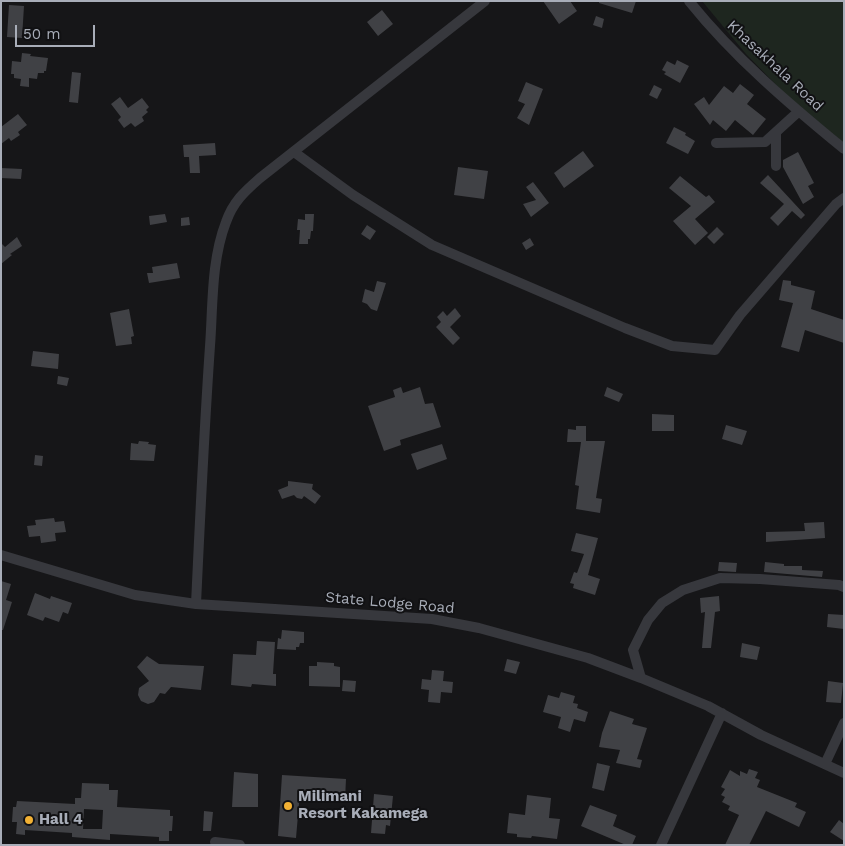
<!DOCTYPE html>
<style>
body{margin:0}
#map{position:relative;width:845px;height:846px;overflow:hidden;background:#161618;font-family:"Work Sans",sans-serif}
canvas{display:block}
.frame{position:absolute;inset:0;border:2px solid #a8adb8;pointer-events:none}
.scale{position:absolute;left:15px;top:25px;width:80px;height:22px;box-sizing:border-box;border:2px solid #a8adb8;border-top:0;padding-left:6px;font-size:15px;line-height:18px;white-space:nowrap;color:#a8adb8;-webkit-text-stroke:4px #111113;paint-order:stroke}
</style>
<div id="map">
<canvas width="845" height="846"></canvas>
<div class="frame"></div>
<div class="scale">50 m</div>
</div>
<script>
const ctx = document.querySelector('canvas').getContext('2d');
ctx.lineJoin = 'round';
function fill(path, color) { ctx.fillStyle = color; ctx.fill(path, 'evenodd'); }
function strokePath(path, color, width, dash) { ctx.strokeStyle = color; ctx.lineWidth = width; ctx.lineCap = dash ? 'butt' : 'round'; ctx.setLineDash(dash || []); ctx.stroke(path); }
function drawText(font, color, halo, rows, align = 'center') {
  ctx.font = font + ' "Work Sans",sans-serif'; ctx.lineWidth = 4; ctx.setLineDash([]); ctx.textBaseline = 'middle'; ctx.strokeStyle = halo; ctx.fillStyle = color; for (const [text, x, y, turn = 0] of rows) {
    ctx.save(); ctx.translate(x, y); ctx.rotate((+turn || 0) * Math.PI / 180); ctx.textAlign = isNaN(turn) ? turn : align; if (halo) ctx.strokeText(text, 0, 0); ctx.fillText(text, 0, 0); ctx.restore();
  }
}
fill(new Path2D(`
 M702,1H844V143L792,101L746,54Z`), '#1e261f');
fill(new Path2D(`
 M543,1H570L577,11L559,24Z
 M599,1H636L632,13L599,3Z
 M9,5L24,6L22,38L7,37Z
 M382,10L393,24L378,36L367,22Z
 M596,16L604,19L602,28L593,25Z
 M22,53L31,54L30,56L48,58L46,71H44V73H38L37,79L29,78V87L20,86L21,79L14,78V74H11L12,61L21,62Z
 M677,60L689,66L680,83L664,74L666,72L662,70L667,61L675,65Z
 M72,72L81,73L78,103L69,102Z
 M526,82L543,89L529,125L517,118L525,104L518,101Z
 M740,84L754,95L747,104L766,119L753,135L735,120L726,131L713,120L710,125L694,104L704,97L709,105L724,86L733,93Z
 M654,85L662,89L657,99L649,95Z
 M120,97L128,108L142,98L149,107L146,110L148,112L142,117L144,121L135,127L131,123L124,128L118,120L121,117L111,104Z
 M18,114L27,125L18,132L20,135L11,141L9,138L1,144V127Z
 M674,127L686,133L685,135L695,141L688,154L666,143Z
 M215,143L216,155L199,156L200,173H190L189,157H184L183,145Z
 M583,151L594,166L564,188L554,173Z
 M798,152L814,183L808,186L814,197L803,204L783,167V160Z
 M458,167L488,171L484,199L454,195Z
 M1,168L22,169L21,179L1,178Z
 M768,175L805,215L801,219L792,211L778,226L770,218L784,204L760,183Z
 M680,176L706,197L709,195L715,202L695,219L708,233L695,245L673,221L691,206L669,188Z
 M533,182L549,203L531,217L523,204L536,200L526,187Z
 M165,214L167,222L150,225L149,216Z
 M305,214H314L313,231H311L310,239H308V244H299L300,230H297L298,219L305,220Z
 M189,217L190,225L181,226V218Z
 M367,225L376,231L370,240L361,234Z
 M717,227L724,234L714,244L707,237Z
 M17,237L22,246L10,254L12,255L1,264V243L5,247Z
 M530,238L534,245L526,250L522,243Z
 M177,263L180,278L149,283L147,273H153L152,267Z
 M783,280L791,281V285L815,291L811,309L844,320V343L805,330L799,352L781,347L793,303L779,300Z
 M377,281L386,283L377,311L371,309L367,304L362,302L365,289L374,292Z
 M455,308L461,316L450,327L460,338L453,345L436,327L441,322L437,317L443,311L447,316Z
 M129,309L134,336L131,337L132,344L116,346L110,313Z
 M33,351L59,354L58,369L31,366Z
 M58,376L69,378L67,386L57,384Z
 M401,387L403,393L420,387L425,404L433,403L441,427L400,440L401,445L384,451L368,406L395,397L393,390Z
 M607,387L623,394L619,402L604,396Z
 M652,414L674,415V431H652Z
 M726,425L747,431L742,445L722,439Z
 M576,426H586V441H605L596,498L602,499L600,513L576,509L579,486L575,485L581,442H567L568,429L576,430Z
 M139,441L149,442L148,444L156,445L154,461L130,460L131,443L138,444Z
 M442,444L447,459L417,470L411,454Z
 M35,455L43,456L42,466L34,465Z
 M288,481L313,484L312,489L321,496L315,504L304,496L302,499L297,498L294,495L282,499L278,490L288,486Z
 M54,518L55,522L64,521L66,532L55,533L56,541L41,543L40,536L29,537L27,526L36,525L35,520Z
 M824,522L825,538L766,542V532L805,531L804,523Z
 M576,533L598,538L588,575L600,579L595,595L573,588L574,584L570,583L574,572L577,573L584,554L571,551Z
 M719,562L737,563L736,572L718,571Z
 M765,562L784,564V566H802V570L823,571L822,577L764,572Z
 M1,581L11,584L6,600L12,602L3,630H1Z
 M35,593L50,599L51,596L72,603L68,614L63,612L59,622L45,617L43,621L27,615Z
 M719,596L720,611L715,612L711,648H702L705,612L701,613L700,598Z
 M828,614L844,615V629L827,627Z
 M282,630L304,632V643H300L299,647H296V650L277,649L278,638L281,639Z
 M257,641L275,642L273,674H276V686L252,684L251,687L231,685L233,654L256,655Z
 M742,643L760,647L757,660L740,657Z
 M147,656L159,664L204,666L201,690L171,687L165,694L160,693L154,702L148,704L141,701L138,695L139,688L149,681L137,667Z
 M507,659L520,662L516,674L504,671Z
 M317,662L334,663V666L340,667V687L309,686V666H317Z
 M432,670L444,671L443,681L453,682L452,693L441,692L440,703L428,702L429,690L421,689L422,679L431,680Z
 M343,680L356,681L355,692L342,691Z
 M828,681L843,683L841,703L826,702Z
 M561,692L575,696L573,703L578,704L577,708L588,712L585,722L574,719L570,732L558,728L561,717L543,712L548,695L559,698Z
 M610,711L634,719L632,724L647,728L637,759L642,760L640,768L616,763L620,750L599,747L602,733Z
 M597,763L610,766L604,791L592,788Z
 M749,769L758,772L755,778L760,780L757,787L797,803L795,807L806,812L799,827L766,811L749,845H725L739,815L728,810L730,806L722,802L725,797L721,795L725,789L721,787L730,770L740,776V771L747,774Z
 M234,772L258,774V807H232Z
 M282,775L346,779L345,800L333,799L334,793L304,791V792H300L296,838L278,836Z
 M82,783L109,784V790H118L117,807L170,810V816H173L172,831H169V841H159V837L110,834V840L72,837V833L25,830V835L16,834L17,822H12L13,807H16L17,801L75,804V798H81ZM84,809L103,810L102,829H83Z
 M374,794L393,796L390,826L386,825L385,834L371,833Z
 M527,795L551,798L549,818L560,819L557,839L532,836L531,838L517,837V834L507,833L509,813L525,815Z
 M590,805L617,815L613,826L636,836L632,845H626L581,826Z
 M204,811L213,812L211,831H203Z
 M839,820L844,824V841L830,832Z`), '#404145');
strokePath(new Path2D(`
 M689,1C734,57 789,104 844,149
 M776,133V166
 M716,143L765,142L798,112
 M294,152L353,195L432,245L625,328L672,346L715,350L740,315L836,204L844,198
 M1,555L135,595L196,604L432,619L479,628L588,658L641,678L708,706L761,735L844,773
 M196,604C200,518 204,432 210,346C213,306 211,261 226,222C233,202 244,192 260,178L485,1
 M641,678L633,650L648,620L662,603L683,590L720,578L760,579L839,585L844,587
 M825,764L844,723
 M215,842L240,845
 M661,845L722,713`), '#37383d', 10);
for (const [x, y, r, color] of [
 [288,806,5,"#f2b134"],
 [29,820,5,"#f2b134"]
]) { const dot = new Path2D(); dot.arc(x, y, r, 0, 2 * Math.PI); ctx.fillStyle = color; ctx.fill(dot); strokePath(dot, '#111113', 2); }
drawText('15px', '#a8adb8', '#111113', [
 ["Khasakhala Road",775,66,43],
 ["State Lodge Road",390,603,5]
]);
drawText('bold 15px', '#a8adb8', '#111113', [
 ["Milimani",298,797],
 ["Resort Kakamega",298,814],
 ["Hall 4",39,820]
], 'left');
</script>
